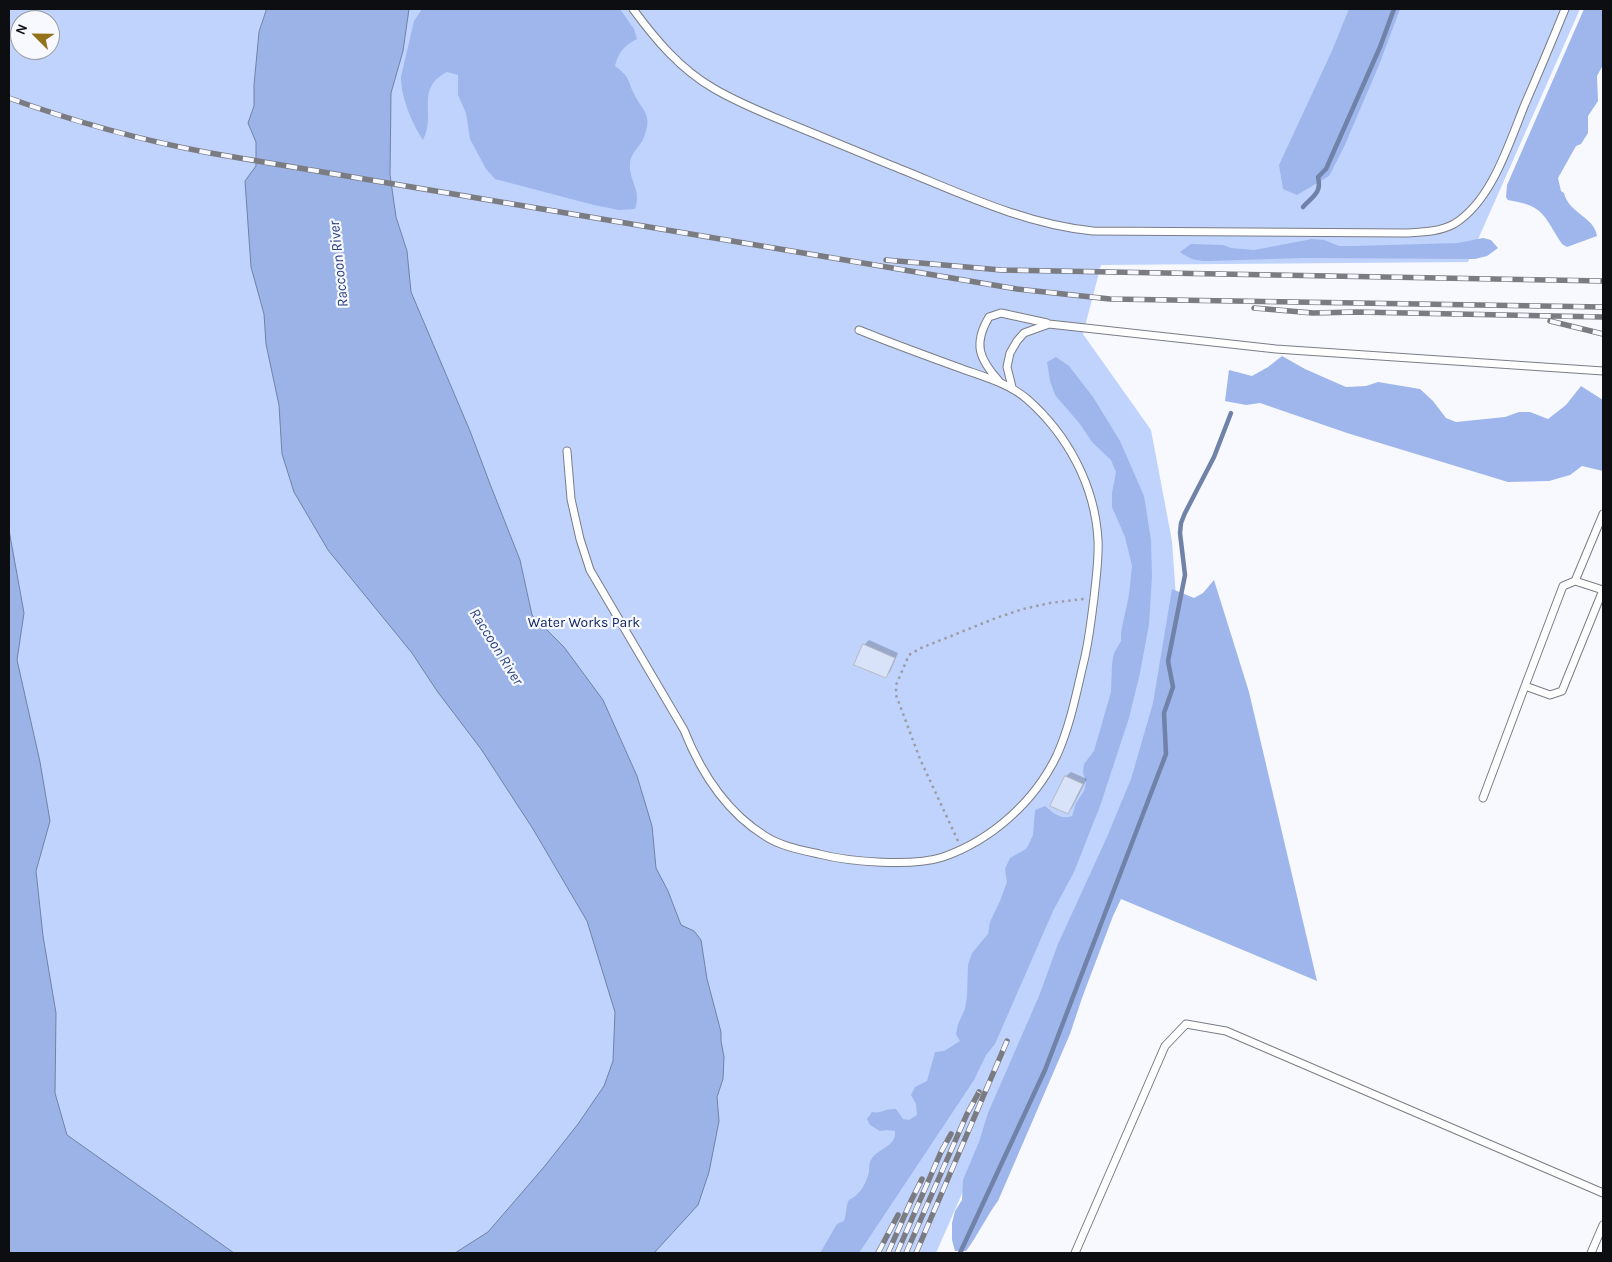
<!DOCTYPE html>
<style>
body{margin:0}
#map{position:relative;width:1612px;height:1262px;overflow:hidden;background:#f7f9ff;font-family:Karla,sans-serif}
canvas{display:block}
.frame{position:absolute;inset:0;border:10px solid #0d0e11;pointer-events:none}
.north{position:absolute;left:10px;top:10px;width:50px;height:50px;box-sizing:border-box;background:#f7f9ff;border:1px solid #999ba0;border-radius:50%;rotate:293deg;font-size:14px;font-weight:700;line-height:20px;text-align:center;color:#0d0e11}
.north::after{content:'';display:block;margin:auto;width:18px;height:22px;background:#937219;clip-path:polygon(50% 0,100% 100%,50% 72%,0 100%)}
</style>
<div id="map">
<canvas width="1612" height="1262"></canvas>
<div class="frame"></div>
<div class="north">N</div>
</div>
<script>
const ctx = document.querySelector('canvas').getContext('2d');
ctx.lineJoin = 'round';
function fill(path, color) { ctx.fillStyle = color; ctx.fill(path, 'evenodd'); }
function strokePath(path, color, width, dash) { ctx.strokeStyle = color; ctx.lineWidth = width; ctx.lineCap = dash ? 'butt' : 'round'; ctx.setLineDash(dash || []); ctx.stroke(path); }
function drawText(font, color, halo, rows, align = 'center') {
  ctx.font = font + ' Karla,sans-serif'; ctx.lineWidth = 4.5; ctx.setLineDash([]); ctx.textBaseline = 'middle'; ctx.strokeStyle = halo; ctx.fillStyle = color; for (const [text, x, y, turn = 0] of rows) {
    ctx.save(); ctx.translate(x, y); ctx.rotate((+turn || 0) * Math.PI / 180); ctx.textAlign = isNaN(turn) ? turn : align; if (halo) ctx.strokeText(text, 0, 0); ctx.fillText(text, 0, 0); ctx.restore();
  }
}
fill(new Path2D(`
 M9,9H1580L1468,262L1101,265L1083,334L1151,430L1172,541L1179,640L1131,808L936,1253H9ZM20,20H50V50H20Z`), '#c0d3fd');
fill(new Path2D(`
 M422,9H620L634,29L637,39C625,45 618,52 615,66C630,77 627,79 634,94C643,112 653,114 644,137C641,146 630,153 630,164C629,182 642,190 635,209L619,210L594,205L495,179L486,169L470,139L466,113L458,95V75L447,72C414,89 437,114 423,140C412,123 401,98 401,77L414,21Z
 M1349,9H1400L1379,65L1344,147L1329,176L1297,195L1283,189L1279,165L1331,53Z
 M1584,9H1603V65L1597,76L1598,101L1588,116V133L1581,144L1576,146L1558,178L1561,191L1564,193C1569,214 1594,216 1597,236L1567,247L1562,244C1543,215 1545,206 1508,200L1506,197L1507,185Z
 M1483,238L1491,240L1498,248L1487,256L1475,259L1303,258L1208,261C1196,261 1190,259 1180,252L1191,244L1223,245L1231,248L1254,250L1312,239L1324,240L1339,246H1354L1458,243Z
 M1282,356L1305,369L1346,387L1366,386L1378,382L1420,389L1433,401L1446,418L1456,422L1505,417L1519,412H1530L1548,419L1566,405L1581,386L1603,400V471L1582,466L1570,475L1549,481L1508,482L1347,433L1260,403L1246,405L1225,401L1229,370L1252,376L1268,367Z
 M1056,357L1069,366L1093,397L1120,441L1144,496L1151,540L1152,577L1149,624L1140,673L1129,718L1100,806L1074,872L1053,911L995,1044L986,1055L974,1080L859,1253H820L837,1224L844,1221C847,1213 845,1207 849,1200C860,1195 866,1184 869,1172C869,1169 869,1163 871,1160C877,1148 897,1147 895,1131L887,1130L880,1131L870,1125L867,1119L872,1112C881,1114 885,1108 896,1109L903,1119L909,1120L917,1115L916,1104L911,1095L915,1087L927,1081L935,1052L944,1051L960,1041L956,1034L958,1024L965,1009L967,996L968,965L972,953L988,934L990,922L1000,901L1007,882L1005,869L1010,858L1026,849L1029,844L1033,835L1035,810L1045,806C1053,813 1061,820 1072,816L1076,803L1084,791L1086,783L1083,772L1084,764L1094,751L1111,692L1112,664L1114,653L1121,641V632L1129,595L1132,566L1125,537L1112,507V493L1116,472L1111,460L1092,442L1080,424L1055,395L1050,381L1047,362Z
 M1214,580L1249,692L1317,981L1121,899L1113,916L1082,998L1070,1034L998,1201C986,1217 978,1235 966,1251H955L952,1240V1223L955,1211L962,1200L963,1180L979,1142L988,1113L1039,996L1058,944L1107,837L1131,779L1153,703L1172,589L1194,598L1203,593Z`), '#9eb6eb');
const water = new Path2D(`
 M267,9H409L403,51L391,93L390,175L396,217L407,251L411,292L470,431L490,484L520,560L532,615L564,647L603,700L637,776L652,826L656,868L668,891L681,925L694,931L701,940L707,979L721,1032V1041L724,1057L723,1079L717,1097L719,1121L709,1172L698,1205L654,1253H455L488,1232L544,1167L578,1124L604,1086L613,1061L615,1012L587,921L533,829L481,749L437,691L412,653L328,550L294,492L282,454L279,405L266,344L264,314L251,267L245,181L256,166V142L248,123L254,106V85L259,32Z
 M9,530L24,613L17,660L40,762L50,821L36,871L43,936L56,1013L55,1093L67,1135L234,1253H9Z`);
fill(water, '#9bb3e7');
strokePath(water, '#7082a7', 1);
fill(new Path2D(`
 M869,640L898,653L890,672L885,677L864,645Z
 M1071,772L1087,779L1072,808L1067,813L1052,806L1066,776Z`), '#0003');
strokePath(new Path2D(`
 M1303,207C1313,196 1322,193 1318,177L1326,169L1380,47L1394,9
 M960,1253L1045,1070L1166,754L1164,713L1173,687L1168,661L1185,575L1180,533L1181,523L1185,513L1214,457L1231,413`), '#7082a7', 4.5);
const building = new Path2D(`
 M863,644L895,658L886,678L854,665Z
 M1065,776L1083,784L1068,814L1050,806Z`);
fill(building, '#d8e2f8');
strokePath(building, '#b7bbc4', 1);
const lane = new Path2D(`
 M633,9C655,39 680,69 713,88C738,103 766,114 793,125C824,138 856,151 888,164C954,190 1021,224 1093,231L1406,233C1422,232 1439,232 1454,224C1492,201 1509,143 1525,104C1539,72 1552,41 1565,9
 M999,381C979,359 973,344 989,317L1001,313L1047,323
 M1012,387L1007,367L1010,353L1017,341L1024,333L1049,324L1276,349L1603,371
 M567,451L571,499L580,539L590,570L684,730C701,773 725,811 765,836C780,846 801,850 819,854C850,862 913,867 943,857C992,840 1035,801 1057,755C1070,726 1076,695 1083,665C1089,642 1091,620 1094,598C1096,578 1099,559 1098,540C1095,486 1068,435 1027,399C1007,382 981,376 957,367C924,355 891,343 859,330
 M1575,581L1603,590L1562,691L1550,695L1525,686L1563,586L1575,581L1603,514
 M1483,798L1525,686
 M1075,1253L1165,1046L1186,1024L1226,1031L1603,1193
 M1591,1253L1603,1225`);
strokePath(lane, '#7a7d85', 9);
strokePath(new Path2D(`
 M958,841L920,759L896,695V685L909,655L921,648L996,618L1023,609L1050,603L1084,599`), '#9c9da2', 2.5, [2.5, 4]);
strokePath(lane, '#fff', 7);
const rail = new Path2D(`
 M9,98C75,122 140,140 210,153L1017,289L1110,299L1603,307
 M886,260L1001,270L1603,281
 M1254,308L1313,313L1357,312L1603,317
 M1550,321L1603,334
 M878,1253L898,1215
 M888,1253L911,1201L922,1179
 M897,1253L941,1152L951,1134
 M906,1253L967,1114L979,1092
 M916,1253L1007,1041`);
strokePath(rail, '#7b7c81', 5.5);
strokePath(rail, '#f7f9ff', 4, [11]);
drawText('14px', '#122663', '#f7f9ff', [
 ["Water Works Park",584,623]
]);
drawText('italic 15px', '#2b4382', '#f7f9ff', [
 ["Raccoon River",339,264,-96],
 ["Raccoon River",496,647,58]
]);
</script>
